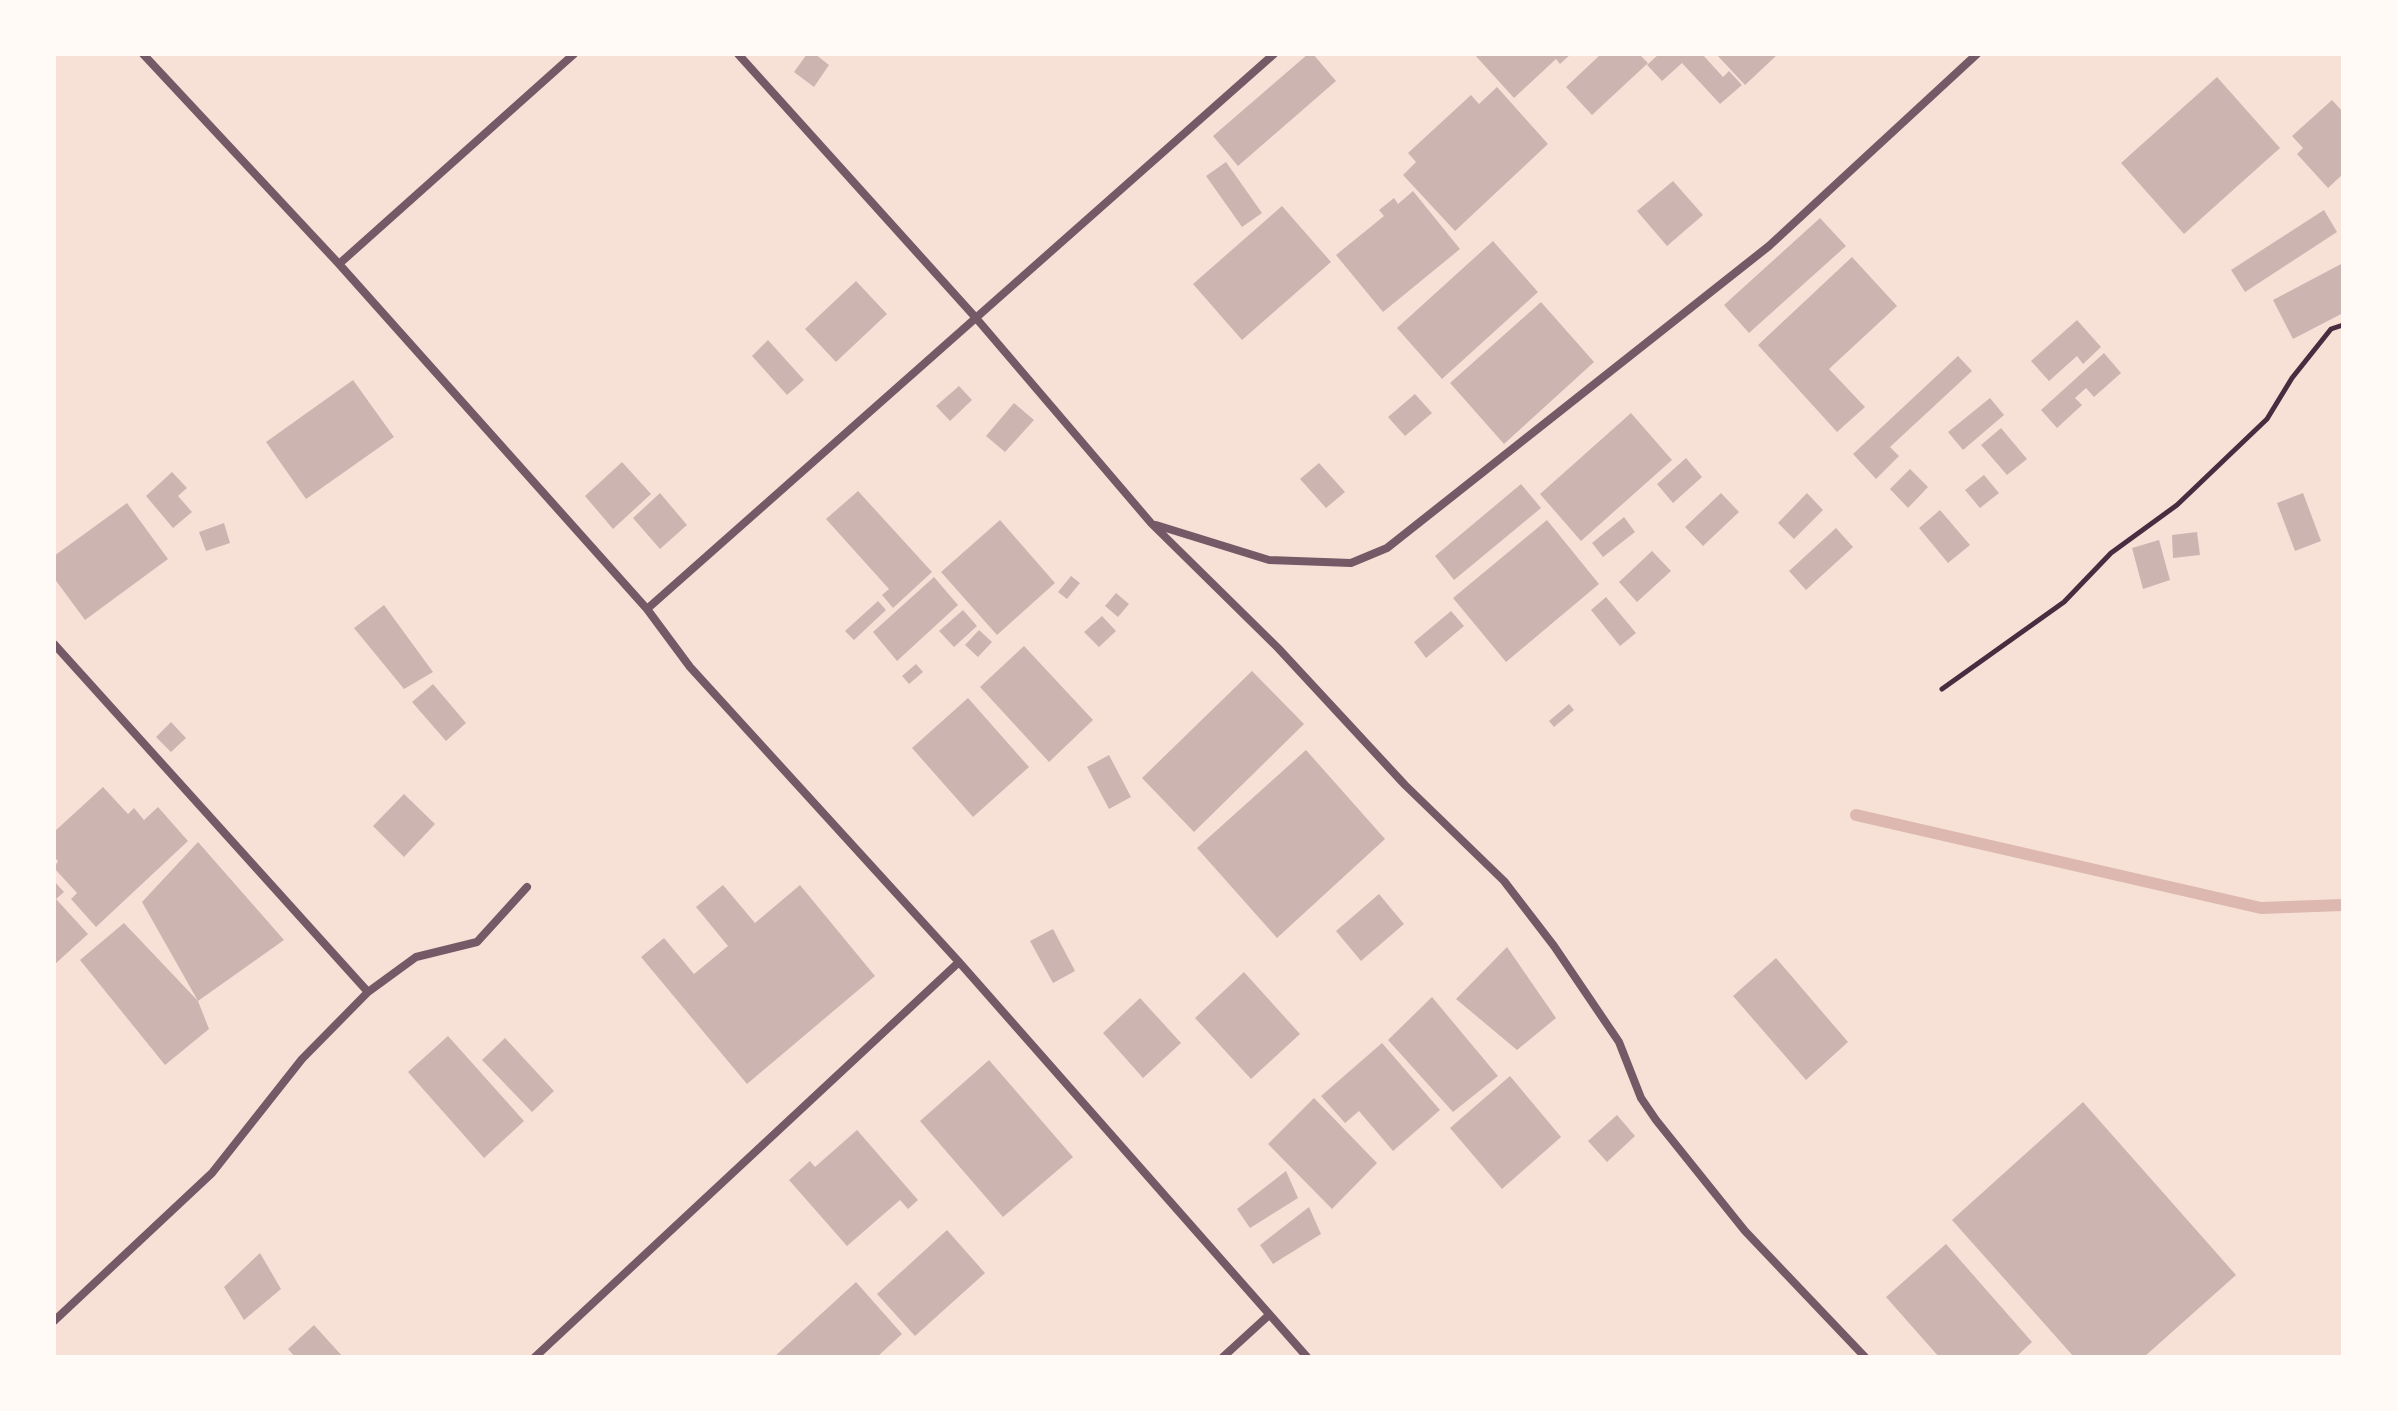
<!DOCTYPE html>
<style>
body{margin:0}
#map{position:relative;width:2397px;height:1411px;overflow:hidden;background:#f7e1d7;font-family:Barlow,sans-serif}
canvas{display:block}
.frame{position:absolute;inset:0;border:56px solid #fffaf5;pointer-events:none}
</style>
<div id="map">
<canvas width="2397" height="1411"></canvas>
<div class="frame"></div>
</div>
<script>
const ctx = document.querySelector('canvas').getContext('2d');
ctx.lineJoin = 'round';
function strokePath(path, color, width, dash) { ctx.strokeStyle = color; ctx.lineWidth = width; ctx.lineCap = dash ? 'butt' : 'round'; ctx.setLineDash(dash || []); ctx.stroke(path); }
function fill(path, color) { ctx.fillStyle = color; ctx.fill(path, 'evenodd'); }
strokePath(new Path2D(`
 M1856,815L2261,908L2343,905`), '#dcb8b0', 12);
fill(new Path2D(`
 M807,54H815L829,65L814,87L794,72Z
 M1308,54H1313L1336,81L1238,166L1213,136Z
 M1474,54H1571L1560,64L1556,59L1514,98Z
 M1601,54H1639L1648,63L1592,115L1566,87Z
 M1659,54H1702L1723,77L1729,71L1742,85L1720,104L1682,63L1662,81L1647,65Z
 M1716,54H1778L1745,85Z
 M2217,77L2280,148L2184,234L2121,163Z
 M1497,87L1548,144L1455,231L1403,175L1416,162L1408,153L1471,95L1479,104Z
 M2332,100L2343,112V174L2328,188L2297,154L2303,148L2292,136Z
 M1226,162L1262,213L1242,227L1206,176Z
 M1673,181L1703,215L1667,246L1637,211Z
 M1413,191L1460,249L1383,312L1336,255L1384,216L1379,210L1394,198L1398,204Z
 M1282,206L1331,262L1242,340L1193,284Z
 M2324,210L2337,232L2245,292L2231,270Z
 M1820,218L1846,246L1749,333L1724,305Z
 M1493,241L1538,292L1442,379L1397,328Z
 M1852,257L1897,306L1829,369L1865,407L1837,432L1758,345Z
 M2343,263V313L2293,339L2273,300Z
 M856,281L887,314L836,362L805,329Z
 M1541,302L1594,362L1504,444L1450,383Z
 M2077,320L2101,347L2083,364L2077,356L2049,381L2031,361Z
 M768,340L804,380L787,395L752,356Z
 M2104,353L2121,373L2094,397L2086,388L2075,398L2082,405L2057,428L2041,410Z
 M1958,356L1972,371L1890,447L1899,456L1876,479L1853,454Z
 M353,380L394,437L306,499L266,442Z
 M959,386L972,400L950,421L936,406Z
 M1415,394L1432,413L1405,436L1388,417Z
 M1990,398L2004,415L1963,450L1948,432Z
 M1014,403L1034,420L1005,452L986,436Z
 M1631,413L1672,460L1581,541L1540,494Z
 M2001,428L2027,459L2007,475L1981,445Z
 M1686,458L1702,477L1673,503L1657,484Z
 M622,462L651,494L613,529L585,496Z
 M1319,463L1345,492L1326,508L1300,479Z
 M1910,469L1928,487L1908,508L1890,489Z
 M172,472L187,488L178,496L192,512L173,528L146,496Z
 M1984,475L1999,493L1980,508L1965,490Z
 M1521,484L1541,508L1454,580L1435,556Z
 M858,491L932,572L893,608L882,595L889,589L826,519Z
 M660,493L687,525L660,549L633,518Z
 M1721,493L1739,512L1703,546L1685,527Z
 M1807,493L1823,510L1794,539L1778,523Z
 M2303,493L2321,541L2295,551L2277,503Z
 M127,503L168,559L85,620L54,578V556Z
 M1940,510L1970,545L1948,563L1919,528Z
 M1624,517L1635,532L1603,557L1592,543Z
 M1000,520L1055,583L997,635L941,572Z
 M1547,520L1599,584L1506,662L1453,598Z
 M224,523L230,543L206,551L199,532Z
 M1836,528L1853,547L1806,590L1789,571Z
 M2197,532L2200,555L2173,558L2172,535Z
 M2159,540L2170,580L2143,589L2132,548Z
 M1652,551L1671,571L1637,602L1619,582Z
 M1071,576L1080,583L1067,599L1058,592Z
 M934,577L958,605L897,661L873,632Z
 M1116,593L1129,604L1118,617L1105,606Z
 M1606,597L1636,633L1620,646L1591,610Z
 M878,601L886,610L854,640L845,631Z
 M384,605L433,672L404,689L354,628Z
 M963,610L977,626L954,647L939,631Z
 M1451,611L1464,626L1426,658L1414,642Z
 M1102,616L1116,631L1099,647L1084,632Z
 M979,630L992,642L978,657L965,645Z
 M1024,646L1093,720L1049,762L980,687Z
 M916,664L923,672L909,684L902,676Z
 M1252,671L1304,724L1194,832L1142,778Z
 M433,684L466,723L446,741L412,702Z
 M968,698L1029,767L973,817L912,748Z
 M1569,704L1574,710L1554,727L1549,721Z
 M171,722L186,738L171,752L156,737Z
 M1306,750L1385,839L1277,938L1197,848Z
 M1109,755L1131,797L1109,809L1087,767Z
 M103,787L128,814L134,808L144,820L158,807L188,841L96,927L71,899L77,893L54,868L58,861L54,857V832Z
 M404,794L435,824L404,857L373,826Z
 M198,842L284,940L198,1001L142,902Z
 M54,881L64,892L56,899L88,934L54,965Z
 M723,885L755,923L800,885L875,976L747,1084L641,957L664,938L694,974L728,946L696,907Z
 M1379,894L1404,924L1361,961L1336,931Z
 M124,923L198,1001L209,1029L165,1065L80,960Z
 M1053,929L1075,971L1053,983L1030,941Z
 M1507,947L1556,1018L1517,1050L1456,999Z
 M1776,958L1848,1042L1806,1080L1733,996Z
 M1244,972L1300,1034L1251,1079L1195,1018Z
 M1432,997L1498,1076L1453,1112L1388,1040Z
 M1140,998L1181,1043L1143,1078L1103,1033Z
 M448,1036L524,1121L484,1158L408,1072Z
 M505,1038L554,1091L532,1112L482,1060Z
 M1382,1043L1440,1110L1393,1151L1359,1111L1345,1123L1321,1096Z
 M989,1060L1073,1157L1003,1217L920,1121Z
 M1510,1076L1561,1137L1502,1189L1450,1128Z
 M1314,1098L1377,1163L1332,1209L1268,1144Z
 M2083,1102L2236,1275L2144,1357H2074L1952,1220Z
 M1617,1115L1635,1136L1607,1162L1588,1141Z
 M857,1130L918,1200L908,1209L900,1200L847,1246L789,1180L810,1161L815,1167Z
 M1286,1171L1298,1198L1250,1228L1237,1209Z
 M1309,1207L1321,1234L1273,1264L1260,1245Z
 M947,1230L985,1273L915,1336L877,1294Z
 M1946,1244L2032,1342L2016,1357H1939L1886,1297Z
 M260,1253L281,1289L244,1320L224,1287Z
 M856,1282L902,1334L877,1357H774Z
 M314,1325L343,1357H295L288,1349Z`), '#ccb4b1');
strokePath(new Path2D(`
 M1942,689L2064,602L2111,553L2177,505L2267,419L2292,378L2331,329L2343,325`), '#4a2c40', 5);
strokePath(new Path2D(`
 M143,54L339,264L647,609L690,667L959,962L1307,1357
 M738,54L976,318L1151,523L1278,648L1405,785L1504,881L1554,946L1619,1042L1641,1098L1656,1120L1745,1231L1865,1357
 M339,264L574,54
 M1156,525L1269,560L1351,563L1387,548L1769,246L1977,54
 M647,609L1274,54
 M54,644L368,992
 M54,1321L212,1173L302,1059L368,992L416,957L477,942L527,887
 M535,1357L959,962
 M1223,1357L1269,1315`), '#755966', 8);
</script>
